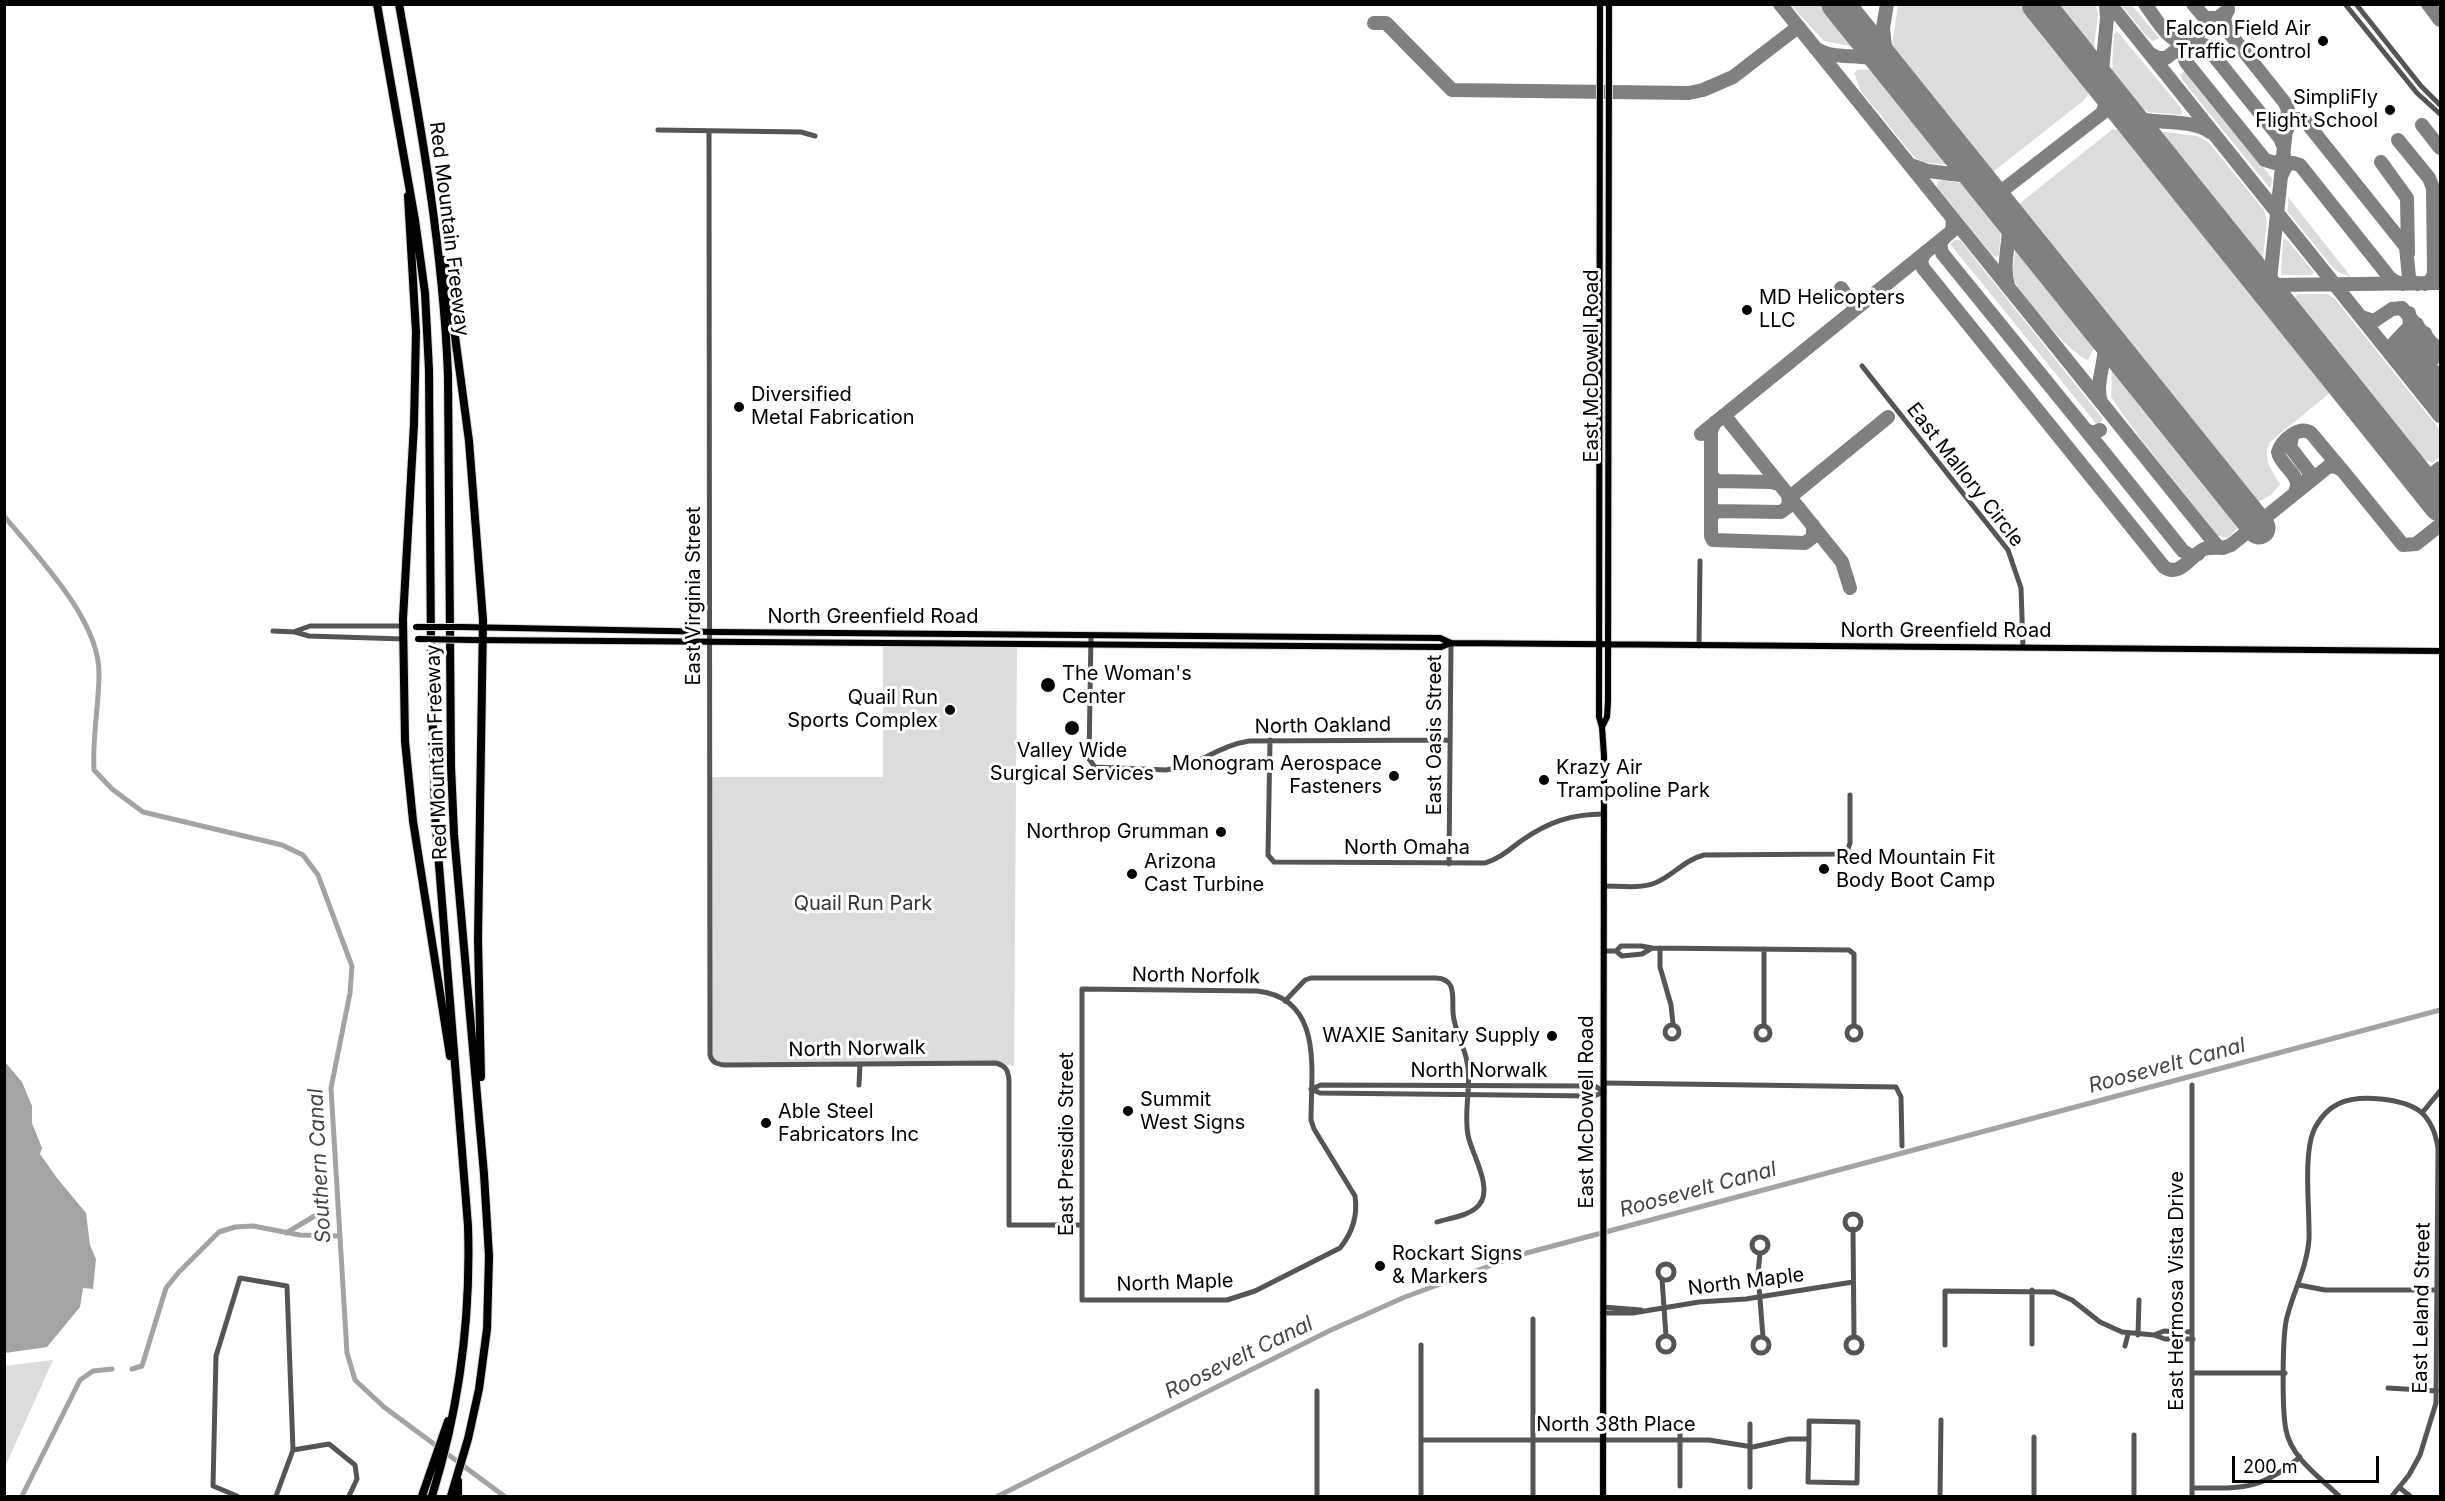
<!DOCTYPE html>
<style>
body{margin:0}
#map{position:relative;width:2445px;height:1501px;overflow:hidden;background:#fff;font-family:Inter,sans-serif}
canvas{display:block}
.frame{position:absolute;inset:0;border:6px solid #000;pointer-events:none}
.scale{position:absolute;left:2232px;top:1456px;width:147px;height:27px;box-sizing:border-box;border:3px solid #000;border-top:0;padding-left:8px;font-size:18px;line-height:21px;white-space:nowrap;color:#000;-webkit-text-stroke:4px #fff;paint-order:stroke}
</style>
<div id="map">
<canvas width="2445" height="1501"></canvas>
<div class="frame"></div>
<div class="scale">200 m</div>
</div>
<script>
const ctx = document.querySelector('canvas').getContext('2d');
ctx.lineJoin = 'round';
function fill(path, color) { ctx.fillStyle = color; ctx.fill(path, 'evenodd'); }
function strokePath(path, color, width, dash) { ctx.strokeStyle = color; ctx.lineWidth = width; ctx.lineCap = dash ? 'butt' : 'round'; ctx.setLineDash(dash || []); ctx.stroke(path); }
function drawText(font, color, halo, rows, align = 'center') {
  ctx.font = font + ' Inter,sans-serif'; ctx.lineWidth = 6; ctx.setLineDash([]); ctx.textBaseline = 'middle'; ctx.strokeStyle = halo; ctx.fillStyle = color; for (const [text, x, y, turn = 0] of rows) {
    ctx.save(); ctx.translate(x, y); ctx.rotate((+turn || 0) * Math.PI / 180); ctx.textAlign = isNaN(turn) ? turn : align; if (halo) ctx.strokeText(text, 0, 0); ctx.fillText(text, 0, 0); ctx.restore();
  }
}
fill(new Path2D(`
 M1791,5H1823L1856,47L1824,41Z
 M1898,5H2019L2088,87V95L2083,101L1994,171H1989L1891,52Z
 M2057,5H2096L2098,15L2094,47L2090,46Z
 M2121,5H2132L2159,38L2153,41L2148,38Z
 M2117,31L2181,108L2182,115L2148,112L2136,103L2116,79L2112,70L2114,34Z
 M1875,69L1948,160V165L1923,162L1914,157L1861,91L1854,73L1858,70Z
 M2185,70L2272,178L2271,187H2269L2182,80L2181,75Z
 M2113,129L2122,131L2331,392L2270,442C2262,458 2271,470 2280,484L2271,495L2258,502L2246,492L2020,212L2019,204Z
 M2166,132L2197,136L2208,142L2264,210L2267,222L2263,257H2260L2163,136V132Z
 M1942,180L1967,184L2001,226L1999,254L1997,257L1992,255L1937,187V182Z
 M2288,197L2351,277L2340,273L2333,268L2288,212Z
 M2286,239L2314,272L2312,275H2281L2283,240Z
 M1955,240H1960L2103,419L2098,426L1950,244Z
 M2018,248L2092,340L2094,348L2088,360C2073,356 2018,294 2014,279C2012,270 2014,260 2015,251Z
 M2297,294H2328L2335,299L2440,430V457L2432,463L2423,459L2295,300Z
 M2112,364L2239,521V526L2228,538L2218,536L2140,438L2111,397Z
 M883,642L1017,643L1014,1066L996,1063L725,1065L711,1060L709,777H883Z
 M53,1360L5,1467V1366Z`), '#dcdcdc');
fill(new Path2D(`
 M5,1062L22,1082L32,1106V1123L42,1148L40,1154L57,1178L86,1213L90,1245L96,1259L93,1289L83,1288L80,1307L47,1347L5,1353Z`), '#a3a3a3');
strokePath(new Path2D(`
 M4,516C37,556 100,620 99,674C99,706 92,737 94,770L112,789L143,812L282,845L303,855L318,875L352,966L350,993L331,1088L347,1353L355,1380L384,1407L504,1496
 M286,1233L318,1214
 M132,1369L142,1366L166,1288L179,1272L219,1232L235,1227L253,1226L300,1235L339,1236
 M22,1496L80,1380L93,1371L112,1369
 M998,1496L1331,1330L1405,1297L1519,1255L2440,1010`), '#a3a3a3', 5);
strokePath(new Path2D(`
 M1780,4L2217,546L2223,548L2231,545L2329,466L2336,467L2342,470L2403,545L2416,544L2440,525
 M1887,4L1883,28L1887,66
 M2110,4L2440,416
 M2145,4C2155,17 2172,49 2189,41
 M2193,4L2205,18H2218
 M2428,4L2440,20
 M2228,9L2224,19L2227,30L2285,103L2288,110L2270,280V287L2276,300
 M1374,23H1386L1452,90L1689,93L1703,90L1733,77L1798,27
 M2189,41L2183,53L2186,62L2265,160L2275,163L2280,161L2284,155
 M2184,45L2194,41L2206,46L2280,138L2284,148
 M1815,48C1836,63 1867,49 1887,66
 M2149,53L2158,58H2166L2228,10
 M2103,111L2108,98L2101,82L2107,18L2106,4
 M2422,125L2440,148
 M2287,130C2289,119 2297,116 2306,122L2406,247L2409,277L2412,282L2418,284
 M2398,140L2429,178L2433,188L2434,274L2431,280L2425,284
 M2381,162L2407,198L2408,253
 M1911,165L1928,171L1977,177
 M2282,174L2287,164L2293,163L2300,165L2390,278L2396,282L2403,284
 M1983,185L1990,190H2003
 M2003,210L2000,199L2003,190L2110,107C2119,108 2123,115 2131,117C2154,125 2190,118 2210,132
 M1945,237L1940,243L1942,253L2085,429L2092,433L2100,430
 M1924,254L1921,261L1923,268L2164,567C2180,578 2191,555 2204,549C2210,547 2217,548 2223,548
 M2257,276L2273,285L2440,283
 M2008,285C2001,263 2012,239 2008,216
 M1841,288C1847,297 1852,307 1864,302
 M2361,317L2374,321L2392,309L2402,308L2440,353
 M2100,330C2113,352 2093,379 2101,402
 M2395,358L2392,353V345L2410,326L2409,313
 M2403,369L2400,357L2418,337L2417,324
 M2411,379L2409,367C2415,354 2433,350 2425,333
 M2419,389C2411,372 2429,368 2436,355L2433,344
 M2429,401L2425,395V387L2440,372
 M2437,411L2433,398L2440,389
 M1724,415L1842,562L1850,588
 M1715,422L1711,431V536L1713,540L1805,543L1813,537V525
 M2085,429L2183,551L2191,556L2198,554
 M1701,434L1952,231L1953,219
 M2292,436L2290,447L2310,473L2307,483
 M1711,476L1717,481L1771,482L1779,484
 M2423,482L2440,468
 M2295,492C2304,476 2280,466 2278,452C2282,440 2299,425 2311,433L2342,470
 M1790,497L1888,417
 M1711,517L1716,511L1781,512L1789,506L1788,495`), '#808080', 14);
strokePath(new Path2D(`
 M1838,4L2259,528
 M2038,4L2440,505`), '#808080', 33);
const major = new Path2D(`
 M1600,4L1599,717L1602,727L1604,756L1603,1496
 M462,627L717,632L1440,638L1451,643
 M471,640L1441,647L1451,643L2440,651
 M1602,727L1607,717L1608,701L1609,4`);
const highway = new Path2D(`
 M377,4L415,220L425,293L429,370L431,655L435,815L468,1226C471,1318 459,1409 432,1496
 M399,4C421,127 443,250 448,375L451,766L454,834L484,1174L489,1256L487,1329L479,1389L468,1439L451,1496
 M408,196L416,332L414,424L403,619L405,741L413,821L450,1056
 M443,260L446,269L469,441L483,620L478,939L481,1077
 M458,1481V1496
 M422,1496L448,1421`);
strokePath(major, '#dbdbdb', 8);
strokePath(highway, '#dbdbdb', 10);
strokePath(new Path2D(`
 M2345,4L2417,93L2440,114
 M2356,4L2421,86L2440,105
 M658,130L801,132L815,136
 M709,131L710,1055C712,1063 717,1064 725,1065L996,1063C1006,1066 1008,1070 1009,1080V1225H1082
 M1862,366L2008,550L2021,588L2023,647
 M273,631L295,632L309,636L403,639
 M296,631L310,626H403
 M1091,635L1089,759L1095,767L1166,770C1200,765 1218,746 1249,741L1450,740
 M1699,646L1700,561
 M1270,740L1268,855L1274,862L1485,863C1499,859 1509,850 1521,841C1548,822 1571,814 1604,814
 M1449,864L1451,643
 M1604,886C1620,886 1640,889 1655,883C1673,876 1684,860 1704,855L1842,854L1847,852L1850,843V795
 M1652,948L1849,950L1854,954V1026
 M1660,948V967L1671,1005L1673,1024
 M1604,951H1616L1622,956L1642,954L1652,948L1641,946H1621L1616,951
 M1082,989L1257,991C1324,998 1311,1071 1311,1120L1314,1129L1355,1196C1358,1216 1353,1232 1340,1248L1255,1291L1227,1300H1082Z
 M1285,1001L1305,980L1311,978H1436C1457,979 1452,997 1453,1013C1454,1028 1462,1042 1466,1057C1473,1083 1463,1110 1468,1135C1471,1153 1494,1188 1479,1205C1470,1216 1449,1218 1437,1222
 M1665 1032a7 7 0 1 1 14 0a7 7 0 1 1-14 0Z
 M1764,1025V949
 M1847 1033a7 7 0 1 1 14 0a7 7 0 1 1-14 0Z
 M1756 1033a7 7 0 1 1 14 0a7 7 0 1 1-14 0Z
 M1604,1083L1896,1087L1901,1097L1902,1146
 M859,1085L860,1064
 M2192,1085V1496
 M1311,1089L1321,1085L1595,1086L1604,1092
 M1311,1089L1320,1093L1594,1096L1604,1092
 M2422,1113L2440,1091
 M1845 1222a8 8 0 1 1 16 0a8 8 0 1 1-16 0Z
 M1853,1229L1854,1337
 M1752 1245a8 8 0 1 1 16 0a8 8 0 1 1-16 0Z
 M1760,1253L1758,1274L1763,1337
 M1658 1272a8 8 0 1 1 16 0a8 8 0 1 1-16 0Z
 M1662,1279L1666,1336
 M2299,1285L2325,1290H2440
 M1603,1307L1641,1310
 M1603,1313H1633L1699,1302L1746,1299L1853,1282
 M2138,1335L2139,1300
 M2154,1335L2164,1331L2192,1332
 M1658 1344a8 8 0 1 1 16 0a8 8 0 1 1-16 0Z
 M1753 1345a8 8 0 1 1 16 0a8 8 0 1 1-16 0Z
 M1846 1345a8 8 0 1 1 16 0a8 8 0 1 1-16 0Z
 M2032,1344V1290
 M1945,1345V1291L2054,1292L2072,1300L2100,1322L2122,1332L2154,1335L2165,1339H2193
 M2125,1346L2128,1334
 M2193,1373H2285
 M2388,1388L2437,1391
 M1317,1391V1496
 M1421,1440H1709L1753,1447L1789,1439H1809V1421L1858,1422L1857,1483L1808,1482L1809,1439
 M293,1450L329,1444L355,1465L357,1479L349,1496
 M1680,1486V1422
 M1750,1487V1424
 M2192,1488C2242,1488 2260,1491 2300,1457
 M2400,1488L2410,1496
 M237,1496L213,1486L216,1356L240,1278L287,1286L293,1450L276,1496
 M1421,1496V1345
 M1533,1496V1319
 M1940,1496L1941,1420
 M2034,1496V1437
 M2134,1496V1435
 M2339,1496C2321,1478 2291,1458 2286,1430C2282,1411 2282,1336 2287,1317C2294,1290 2307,1267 2309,1239C2310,1210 2302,1149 2316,1126C2321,1117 2328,1109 2338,1104C2359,1094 2403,1098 2421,1112C2431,1121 2436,1135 2438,1148L2436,1403L2420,1455L2409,1475L2392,1496`), '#555', 5);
strokePath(major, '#000', 6);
strokePath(highway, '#000', 8);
const majorBridge = new Path2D(`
 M416,627H462
 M418,639L471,640`);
strokePath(majorBridge, '#dbdbdb', 8, []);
strokePath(majorBridge, '#000', 6);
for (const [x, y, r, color] of [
 [2323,41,6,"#000"],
 [2390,110,6,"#000"],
 [1747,310,6,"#000"],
 [739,407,6,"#000"],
 [1048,685,8,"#000"],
 [950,710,6,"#000"],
 [1072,728,8,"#000"],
 [1394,776,6,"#000"],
 [1544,780,6,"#000"],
 [1221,832,6,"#000"],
 [1824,869,6,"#000"],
 [1132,874,6,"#000"],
 [1552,1036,6,"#000"],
 [1128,1111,6,"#000"],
 [766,1123,6,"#000"],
 [1380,1266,6,"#000"]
]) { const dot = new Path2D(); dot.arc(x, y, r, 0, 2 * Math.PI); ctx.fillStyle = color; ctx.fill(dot); strokePath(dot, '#fff', 2); }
drawText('20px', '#000', '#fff', [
 ["Falcon Field Air",2311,29,"right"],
 ["Traffic Control",2311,52,"right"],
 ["SimpliFly",2378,98,"right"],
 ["Flight School",2378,121,"right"],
 ["MD Helicopters",1759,298],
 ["LLC",1759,321],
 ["Diversified",751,395],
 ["Metal Fabrication",751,418],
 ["The Woman's",1062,674],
 ["Center",1062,697],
 ["Quail Run",938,698,"right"],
 ["Sports Complex",938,721,"right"],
 ["Valley Wide",1072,751,"center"],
 ["Surgical Services",1072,774,"center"],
 ["Monogram Aerospace",1382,764,"right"],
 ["Fasteners",1382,787,"right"],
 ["Krazy Air",1556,768],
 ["Trampoline Park",1556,791],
 ["Northrop Grumman",1209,832,"right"],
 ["Red Mountain Fit",1836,858],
 ["Body Boot Camp",1836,881],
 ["Arizona",1144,862],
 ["Cast Turbine",1144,885],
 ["WAXIE Sanitary Supply",1540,1036,"right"],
 ["Summit",1140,1100],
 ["West Signs",1140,1123],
 ["Able Steel",778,1112],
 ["Fabricators Inc",778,1135],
 ["Rockart Signs",1392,1254],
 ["& Markers",1392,1277]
], 'left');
drawText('20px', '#000', '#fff', [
 ["Red Mountain Freeway",449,229,83],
 ["East McDowell Road",1592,366,-90],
 ["East Mallory Circle",1965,475,52],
 ["East Virginia Street",694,596,-90],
 ["North Greenfield Road",873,617],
 ["North Greenfield Road",1946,631],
 ["North Oakland",1323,726,-1],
 ["East Oasis Street",1435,735,-90],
 ["Red Mountain Freeway",437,752,-92],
 ["North Omaha",1407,848],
 ["North Norfolk",1196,976,1],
 ["North Norwalk",857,1049,-1],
 ["North Norwalk",1479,1071],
 ["East McDowell Road",1587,1112,-90],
 ["East Presidio Street",1067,1144,-90],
 ["North Maple",1746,1282,-7],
 ["North Maple",1175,1283,-2],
 ["East Hermosa Vista Drive",2177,1291,-90],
 ["East Leland Street",2422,1308,-89],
 ["North 38th Place",1616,1425]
]);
drawText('20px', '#333', '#fff', [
 ["Quail Run Park",863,904]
]);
drawText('italic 21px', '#444', '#fff', [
 ["Roosevelt Canal",2167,1066,-15],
 ["Southern Canal",320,1166,-93],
 ["Roosevelt Canal",1698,1190,-15],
 ["Roosevelt Canal",1239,1358,-26]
]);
</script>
